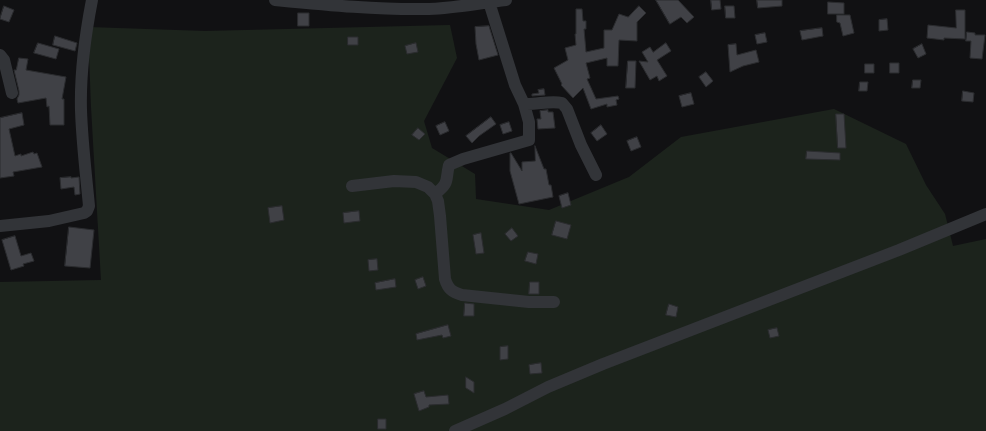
<!DOCTYPE html>
<style>
body{margin:0}
canvas{display:block;background:#111113}
</style>
<canvas width="986" height="431"></canvas>
<script>
const ctx = document.querySelector('canvas').getContext('2d');
ctx.lineJoin = 'round';
function fill(path, color) { ctx.fillStyle = color; ctx.fill(path, 'evenodd'); }
function strokePath(path, color, width, dash) { ctx.strokeStyle = color; ctx.lineWidth = width; ctx.lineCap = dash ? 'butt' : 'round'; ctx.setLineDash(dash || []); ctx.stroke(path); }
fill(new Path2D(`
 M450,25L457,58L424,121L432,148L475,174L476,199L549,210L629,177L681,137L834,109L906,144L926,185L945,214L953,246L986,239V431H0V282L101,280L91,107L88,27L205,31Z`), '#1c231c');
const building = new Path2D(`
 M656,0H678L694,17L687,23L681,17L670,24Z
 M711,0H720L721,9L712,10Z
 M757,0H782V6L758,8Z
 M828,2L844,3V14H828Z
 M4,6L14,10L9,22L0,19Z
 M639,6L646,13L637,22V41L619,40L618,66H607V58L586,63L590,78L587,79L596,99L618,96L619,99L616,100L617,105L607,107V104L591,109L583,88L573,98L561,85L562,84L554,68L568,60L565,48L576,45L575,34H576V9H582L583,21H586V29H584L586,52L604,48V30H612L619,14L628,17Z
 M725,6H734L735,18H726Z
 M956,10H965V39L944,38V40L927,38L928,25L956,28Z
 M298,13H309V26H298Z
 M837,15H850L854,33L843,36L840,23L837,22Z
 M887,19L888,30L879,31V20Z
 M489,26L498,55L479,60L476,44L475,27Z
 M822,28L823,36L802,40L800,31Z
 M967,32L975,33V35H985L982,59L970,58L971,41H966Z
 M765,33L767,42L757,44L755,35Z
 M55,36L77,43L75,51L53,45Z
 M348,37H358V45H348Z
 M38,43L59,49L56,59L34,53Z
 M416,43L418,52L407,54L405,46Z
 M666,43L671,51L657,60L667,76L659,81L657,76L650,80L639,61L648,62L642,52L650,47L653,52Z
 M736,44L737,55L756,50L759,62L743,66L730,72L728,45Z
 M922,44L926,54L918,58L913,49Z
 M19,58L28,59L26,70L66,77L62,99H64V125H50L49,106L47,107L46,98L18,103L17,99L19,95V91L14,70H16Z
 M628,61H636L635,88H626Z
 M890,63H899V73H890Z
 M865,64H874V73H865Z
 M706,72L713,81L706,87L699,77Z
 M913,80H921L920,88H912Z
 M860,82H868L867,91H859Z
 M544,89L545,95L532,96V94L539,93L538,90Z
 M963,91L974,93L973,102L962,101Z
 M691,93L694,104L682,107L679,96Z
 M548,110V112H553L555,128L538,129L537,119H541L540,111Z
 M22,113L24,125L9,129L15,156L21,154V156L33,152L34,154L37,153L42,167L13,172L14,176L0,178V118Z
 M836,114H844L846,148H838Z
 M491,117L496,124L479,136L472,143L466,136Z
 M445,122L449,131L440,135L436,126Z
 M509,122L512,131L503,134L500,125Z
 M601,125L607,134L597,141L591,133Z
 M418,128L425,134L419,140L412,135Z
 M637,137L641,147L631,151L627,141Z
 M535,146L544,169H546L549,185H551L553,197L519,204L510,171V153H511L522,171V162L535,161Z
 M807,151L840,153V160L806,159Z
 M71,177V178L79,177L80,194L75,195L74,187L61,189L60,178Z
 M568,193L571,205L562,208L559,196Z
 M282,206L284,220L270,223L268,208Z
 M359,211L360,221L344,223L343,213Z
 M556,221L571,225L567,239L552,235Z
 M69,227L94,230L90,268L65,266Z
 M512,228L518,236L511,241L505,234Z
 M481,233L484,253L476,254L473,235Z
 M15,236L21,256L31,253L34,261L23,264L24,266L11,270L2,240Z
 M528,252L538,254L536,264L525,261Z
 M377,259L378,270L369,271L368,260Z
 M423,277L426,286L418,289L415,280Z
 M395,279L396,287L376,290L375,283Z
 M530,282H539V294H529Z
 M465,303L474,304V316H464Z
 M669,304L678,307L676,317L666,315Z
 M448,325L451,336L443,338L442,335L417,340L416,334Z
 M777,328L779,336L770,338L768,330Z
 M508,346V359L500,360V347Z
 M541,363L542,373L530,374L529,365Z
 M466,377L474,382V393L466,388Z
 M424,391L426,397L448,395L449,404L429,405V407L419,411L414,394Z
 M378,419H386V429H378Z`);
fill(building, '#404146');
strokePath(building, '#2b2c2f', 1);
strokePath(new Path2D(`
 M275,0C327,5 378,10 429,9C455,8 480,3 506,0
 M0,55L4,60L12,93
 M524,104C537,105 550,100 562,103L567,109L581,145L596,175
 M352,186L394,181L416,182L428,187L435,194L438,201L440,216L445,279C448,289 452,292 462,295L529,302H554
 M435,194C450,182 445,182 449,165L463,159L529,140V122L524,104L515,85L489,2
 M0,226L49,221L84,213L87,211L89,206C86,174 82,142 81,110C80,74 85,36 92,0
 M455,431L505,409L548,387L603,364L899,250L986,214`), '#323438', 12);
</script>
